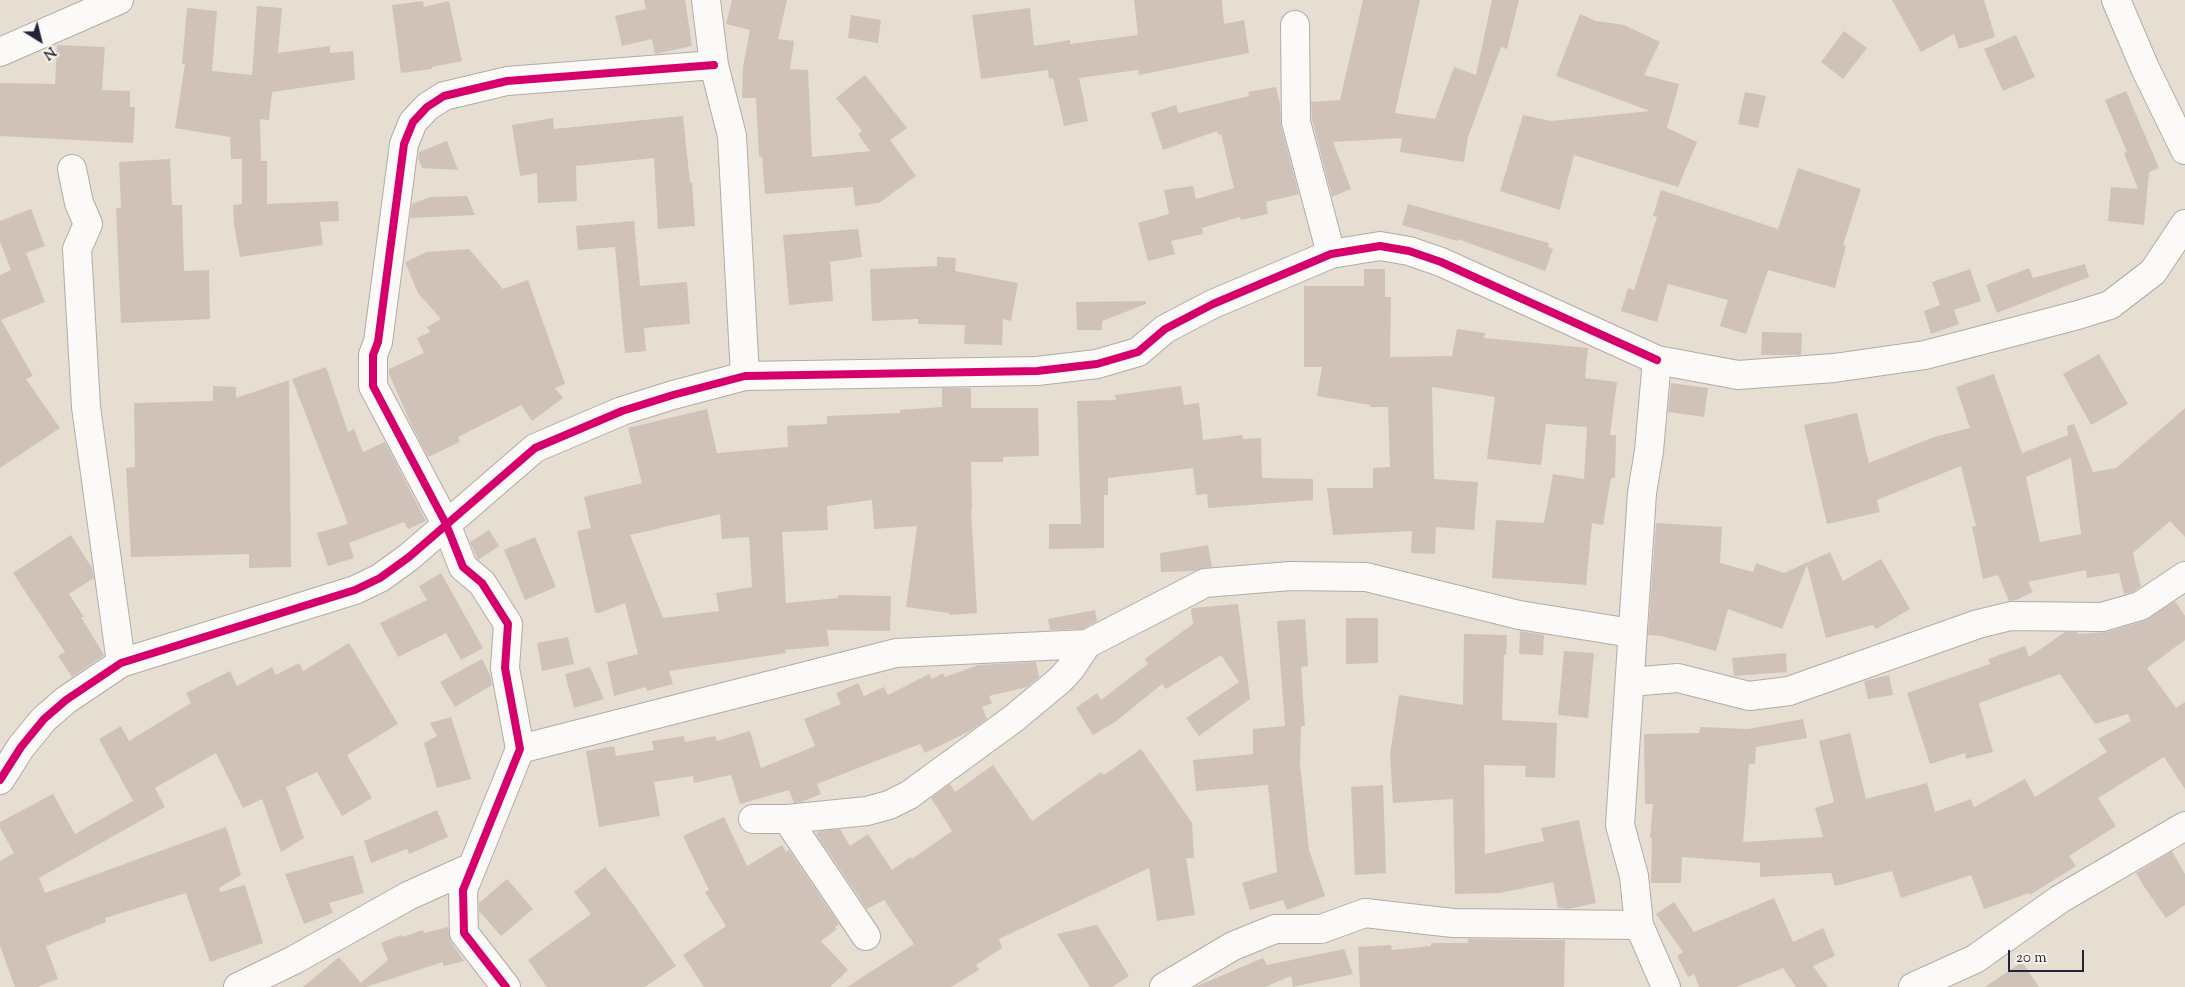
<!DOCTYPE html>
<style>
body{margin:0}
#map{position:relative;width:2185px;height:987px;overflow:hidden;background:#e6ded0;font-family:"Sorts Mill Goudy",serif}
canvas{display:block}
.north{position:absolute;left:15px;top:15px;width:50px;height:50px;-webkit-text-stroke:4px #f7f3e8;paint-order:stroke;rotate:144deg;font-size:14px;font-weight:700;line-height:20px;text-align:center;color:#22223b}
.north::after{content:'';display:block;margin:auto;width:18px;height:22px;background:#22223b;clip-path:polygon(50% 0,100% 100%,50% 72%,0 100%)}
.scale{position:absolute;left:2008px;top:950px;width:76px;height:22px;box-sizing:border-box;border:2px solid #22223b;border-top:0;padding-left:6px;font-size:15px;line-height:18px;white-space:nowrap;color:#22223b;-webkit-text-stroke:4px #f7f3e8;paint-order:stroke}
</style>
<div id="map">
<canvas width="2185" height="987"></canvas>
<div class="north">N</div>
<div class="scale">20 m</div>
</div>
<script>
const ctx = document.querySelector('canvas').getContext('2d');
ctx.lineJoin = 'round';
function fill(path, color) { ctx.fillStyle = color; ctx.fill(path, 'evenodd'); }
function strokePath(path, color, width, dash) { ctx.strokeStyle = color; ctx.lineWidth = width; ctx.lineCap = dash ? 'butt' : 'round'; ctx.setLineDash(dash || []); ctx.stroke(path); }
fill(new Path2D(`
 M644,0H685L692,46L655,54L652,39L622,46L615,16L646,9Z
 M732,0H787L778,39L794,41L790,69L808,70L812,157L870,151L858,134L862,131L836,98L865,75L907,128L890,140L916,176L879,203L855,206L853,187L765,194L762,157H759L756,98H742L743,67L750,30L726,24Z
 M1134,0H1222L1224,24L1244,20L1249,53L1139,75L1138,70L1079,78L1088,121L1064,126L1053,78L1049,79L1048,70L981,79L972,15L1030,8L1034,46L1070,40V44L1138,35Z
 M1363,0H1420L1395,113L1435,119L1454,67L1476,75L1492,0H1519L1507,49L1501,47L1468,137L1464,162L1400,152L1402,138L1333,142L1351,189L1332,197L1312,120L1311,102L1340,100Z
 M1892,0H1984L1995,37L1959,49L1954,34L1921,52Z
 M423,1L424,7L449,1L462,61L432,67V69L401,73L392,5Z
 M257,6L282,8L278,53L330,46V53L353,51L355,80L272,92L269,120L260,119L261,161H267V204L338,201L339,221L320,222L323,245L240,257L234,225L233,205L242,204V159H231L230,137L175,128L185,64H182L187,8L217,11L212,71L252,75Z
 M1580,14L1596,21L1624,25L1660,42L1644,75L1679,84L1667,128L1697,142L1678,187L1574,155L1560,210L1500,191L1523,115L1551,121L1650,111L1556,76Z
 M851,15L881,20L878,43L848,38Z
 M1844,31L1867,48L1843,79L1821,62Z
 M2016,35L2035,77L2003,91L1984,49Z
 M57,45L105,47L102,90L130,91V107H135L133,143L0,136V83L55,84Z
 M1276,87L1280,104L1281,126L1299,194L1266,202L1268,214L1241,220L1240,217L1202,228L1203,234L1171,241L1175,254L1148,261L1138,223L1169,214L1164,190L1193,186L1196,199L1234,188L1221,134L1218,135L1217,131L1163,150L1151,113L1176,105L1178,113L1249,96L1248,92Z
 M2126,91L2159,168L2149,172L2144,225L2108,221L2111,187L2138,189L2124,153L2127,152L2105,100Z
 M1745,92L1766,96L1758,128L1738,124Z
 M683,116L690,183L692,182L695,226L658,229L654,158L576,166L577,201L538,203L537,173L520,176L512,125L553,118L554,129Z
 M447,141L458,170L422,168L418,158L419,152Z
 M170,159L172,205H182L184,271L209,270L210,319L121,323L116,208H121L119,162Z
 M1798,168L1861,189L1843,245L1846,246L1835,288L1768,270L1746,334L1720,326L1728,300L1668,284L1657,322L1621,311L1628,288L1634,290L1657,217L1653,216L1661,190L1778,229Z
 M467,196L475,215L410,218L412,204L430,197Z
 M1408,204L1549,243L1548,247L1553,249L1545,271L1458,239L1457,241L1402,225Z
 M31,209L45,246L26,253L45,302L1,320L33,376L26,379L60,428L0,468V275L11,270L0,242V221Z
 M634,221L640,286L687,282L690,324L644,328L646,351L625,353L615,247L578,250L576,226Z
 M858,229L862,257L830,262L833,301L789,305L783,235Z
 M469,249L503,289L528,280L565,384L555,388L563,398L532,421L521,405L458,437L460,442L428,457L412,426L389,374V369L424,353L417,338L430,332L427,327L441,319L418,293L405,262L427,252Z
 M937,257L956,258L955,271L1018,283L1011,321L1003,319L1002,345L964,344L965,325L918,324V319L872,321L870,269L937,266Z
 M2085,264L2089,277L1997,313L1986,285L2029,268L2033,278Z
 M1364,269H1385V297H1391L1390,357L1452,356L1457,329L1485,333L1484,338L1588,348L1585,378L1617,382L1610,435H1616L1615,478H1611L1603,525L1592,523L1586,585L1492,578L1496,520L1544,523L1553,474L1584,479L1587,427L1546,424L1541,465L1487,459L1495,397L1432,387L1434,479L1478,482L1474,530L1436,527L1435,554L1411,553L1412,531L1333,535L1327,488H1373V468L1390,467L1388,407H1370V405L1317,396L1322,367H1304V286H1364Z
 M1970,269L1981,301L1954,310L1959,324L1931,334L1924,311L1940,305L1932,282Z
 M1146,301V304L1102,321V330H1077L1076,302Z
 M1762,332L1802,333L1801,355H1761Z
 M2099,354L2128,404L2091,425L2063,374Z
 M326,367L348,432L354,429L363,452L385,442L426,521L408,529L404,522L349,543L354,558L328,566L317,533L348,524L292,379Z
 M1994,374L2022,453L2068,435L2067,426L2074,424L2093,472L2116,468L2185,408V537L2170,521L2133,553L2141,586L2133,592L2124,594L2119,573L2087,578L2086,570L2028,582L2033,592L2016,600L2009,601L1998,575L1983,579L1972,527L1976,526L1961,466L1877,500L1880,512L1827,524L1804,425L1857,413L1869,463L1934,437L1970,428L1956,387ZM2071,458L2081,534L2040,542L2026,477Z
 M289,380L291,567L249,568V554L131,557L126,468L135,467L134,403L213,401V386L236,387V398Z
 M1671,383L1708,388L1704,417L1668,412Z
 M1181,386L1184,405L1199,403L1203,440L1242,435L1243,439L1261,438L1262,478L1313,479V500L1208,508L1207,494L1196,495L1193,468L1108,478V495H1104V548L1049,549V524H1081L1077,401L1116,400L1115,395Z
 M942,388H971V408H1038L1039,456L1003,457V462H971L972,510H971L977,613L950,615L949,613L906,607L917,526L874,529L872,500L827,506L828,530L782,532L786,603L838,598V595L891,596L890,631L827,630L829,646L785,650L786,653L669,671L673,684L647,691L646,687L614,696L607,662L638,654L625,603L599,613L595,612L577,531L591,528L584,497L642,483L628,428L707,409L717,453L788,447L787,426L827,424V416L900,413V410L942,407ZM720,514L722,539L749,537L752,587L716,593L719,611L663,618L630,535Z
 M1656,523L1722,527L1720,563L1753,572L1756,563L1784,573L1830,552L1843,581L1881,559L1910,609L1876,629L1873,625L1826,638L1807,565L1782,629L1728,609L1716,651L1661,636L1648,635Z
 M489,530L499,546L478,560L470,542Z
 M71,535L92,568L94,578L69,594L84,617H81L104,655L72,677L58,656L65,652L13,573Z
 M535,537L556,587L525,600L504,550Z
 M1208,545L1212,567L1194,571L1161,572L1160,553Z
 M441,573L483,648L461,660L446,633L398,657L380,623L427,600L419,586Z
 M2175,601L2185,616V640L2147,668L2176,708L2185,702V789L2164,757L2098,798L2116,826L2069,856L2076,866L2030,895L2029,893L1984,909L1971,875L1901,898L1892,871L1835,886L1831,873L1760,877V863L1682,857L1681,883H1651L1652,838H1650L1653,804H1645L1644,734L1699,733L1700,727L1748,729L1803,719L1807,738L1756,747L1755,764H1749L1743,842L1823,837L1815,808L1834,802L1819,741L1850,733L1866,799L1927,783L1935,812L1971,799L1974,807L2025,779L2035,797L2107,752L2098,739L2131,721L2128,714L2095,724L2060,674L1979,703L1993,752L1966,759L1965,753L1930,764L1907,693L1990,664L1988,659L2025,646L2029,657L2065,632H2077L2079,634L2106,632L2144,621Z
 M1238,604L1250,699L1199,736L1186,718L1239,682L1221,655L1166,689L1162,684L1115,722L1093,735L1076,708L1097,693L1101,700L1148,664L1145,659L1193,624L1191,610L1192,608Z
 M1095,610L1097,621L1083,629L1050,630L1048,619Z
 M1346,618H1378V663L1346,664Z
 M1305,619L1308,666L1301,667L1305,726H1301L1300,764L1309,850L1325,896L1287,910L1283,900L1250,910L1242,883L1277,872L1268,785L1196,791L1193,760L1253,754V729L1285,726L1277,621Z
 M1520,631L1544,635L1543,655L1519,654Z
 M1464,634L1507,635L1506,655H1504L1502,720L1557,723L1555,778L1525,777L1526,766L1484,765L1485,854L1544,841L1541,828L1579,820L1596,903L1568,909L1558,908L1553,882L1500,893L1455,894L1453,799L1393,803L1390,754L1399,695L1463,705Z
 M568,637L574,664L542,671L537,643Z
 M349,643L398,724L347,755L372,798L342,816L317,772L286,787L304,838L281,852L262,799L243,808L216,753L155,788L165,807L39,878L45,893L226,827L241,875L219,888L220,892L245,885L263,943L210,962L186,893L105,918L106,922L46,946L58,979L37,987H15L0,946V861L14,853L0,828V822L53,794L75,834L133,801L99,739L121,726L129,741L191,703L186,693L230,671L237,686L272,667L276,675L299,663L303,671Z
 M1564,651L1594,653L1588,718L1558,715Z
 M1786,653L1787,672L1734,676L1732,658Z
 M482,659L490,675L492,685L455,707L440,682Z
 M1036,662L1039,677L1027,687L989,696L992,703L982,707L987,719L970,731L925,753L920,744L817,784L821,794L801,802L794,803L789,790L740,804L731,775L694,783L693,776L654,782L660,816L599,827L586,751L614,746L616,756L654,750L652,741L684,736L685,742L715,736L717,741L750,731L761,768L815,746L804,719L841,704L836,693L858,683L864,696L884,687L888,695L929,674L932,679L943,673L945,677L978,665Z
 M590,667L604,699L574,708L565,674Z
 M1889,675L1893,695L1868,699L1864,681Z
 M451,717L471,779L437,788L424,743L437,736L430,723Z
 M1141,749L1192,823L1194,858H1186L1195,915L1157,921L1149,868L999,939L1002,948L976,965L979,970L951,987H847L914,944L884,900L867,909L816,834L820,831L840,829L850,846L868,834L892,870L911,857L912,859L952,831L931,798L950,784L955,792L993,765L1032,821L1101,772L1104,775Z
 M1383,785L1386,873L1355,875L1351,787Z
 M437,810L448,837L409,854L407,849L371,863L364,841Z
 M724,817L747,866L782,845L786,852L789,850L839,924L835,927L837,929L821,941L848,970L830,987H704L683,955L726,926L705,892L709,890L683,836Z
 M2172,851L2185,874V905L2166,918L2145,888L2136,873Z
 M353,855L364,893L329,903L333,913L304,924L285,874Z
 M605,867L633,904L676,966L645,987H547L528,960L591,914L574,892Z
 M507,879L533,909L501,936L479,911V903Z
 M1774,898L1793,942L1823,928L1835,956L1813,966L1828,987H1796L1783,968L1736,987H1699L1694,974L1688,977L1677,956L1683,952L1656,914L1674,902L1694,932Z
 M1097,925L1129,976L1112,987H1090L1057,934Z
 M448,927L451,942L464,961L443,966V962L366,987H303L339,957L361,983L388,960L381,943L401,935L402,937L423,930L424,933Z
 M1468,939L1565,940L1564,987H1360L1358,947L1391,945L1392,950L1431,946V943H1468Z
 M1344,949L1353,974L1293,987L1291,976L1265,987H1195L1263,958L1267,965Z
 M2022,962L2039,987H1985Z`), '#d1c2b9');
const minor = new Path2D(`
 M706,0L714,65L732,136L745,376
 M2116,0L2145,68L2185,150
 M1295,25L1296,122L1331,254
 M0,52L119,0
 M72,169L79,203L88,224L77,249L86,407L121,663
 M1630,682L1678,678L1749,696L1789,691L1978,624L2011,616L2102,617L2140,606L2185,576
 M520,749L896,653L1087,644L1205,583L1290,576L1366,577L1519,615L1619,631L1633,630
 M0,780L21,747L44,719L66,700L121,663L355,590L380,578L409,557L535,448L622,411L673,395L745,376L1037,371L1097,364L1138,352L1165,329L1213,304L1331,254L1380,246L1409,251L1441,262L1657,360
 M753,819H787L867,811L889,805L909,795L1013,719L1060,680L1071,668L1087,644
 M787,819L866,936
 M238,987L294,960L408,896L472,867
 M506,987L464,933L463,890L520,749L505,668L508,624L482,583L463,567L446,524L373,386V355L378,342L404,144L413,122L427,107L444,96L507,81L714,65
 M1164,987L1233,946L1275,929H1321L1365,913L1453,923L1639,925
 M1666,987L1639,925L1634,876L1620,825L1642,493L1649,451L1657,360L1738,375L1834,368L1925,355L2078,315L2110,305L2153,272L2185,224
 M1913,987L1975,959L2060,899L2185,826`);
strokePath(minor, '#b1aca6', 30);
strokePath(minor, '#fbfaf8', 28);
strokePath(new Path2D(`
 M0,780L21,747L44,719L66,700L121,663L355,590L380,578L409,557L535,448L622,411L673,395L745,376L1037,371L1097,364L1138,352L1165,329L1213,304L1331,254L1380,246L1409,251L1441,262L1657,360
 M506,987L464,933L463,890L520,749L505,668L508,624L482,583L463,567L446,524L373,386V355L378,342L404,144L413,122L427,107L444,96L507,81L714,65`), '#d6006c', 8);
</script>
